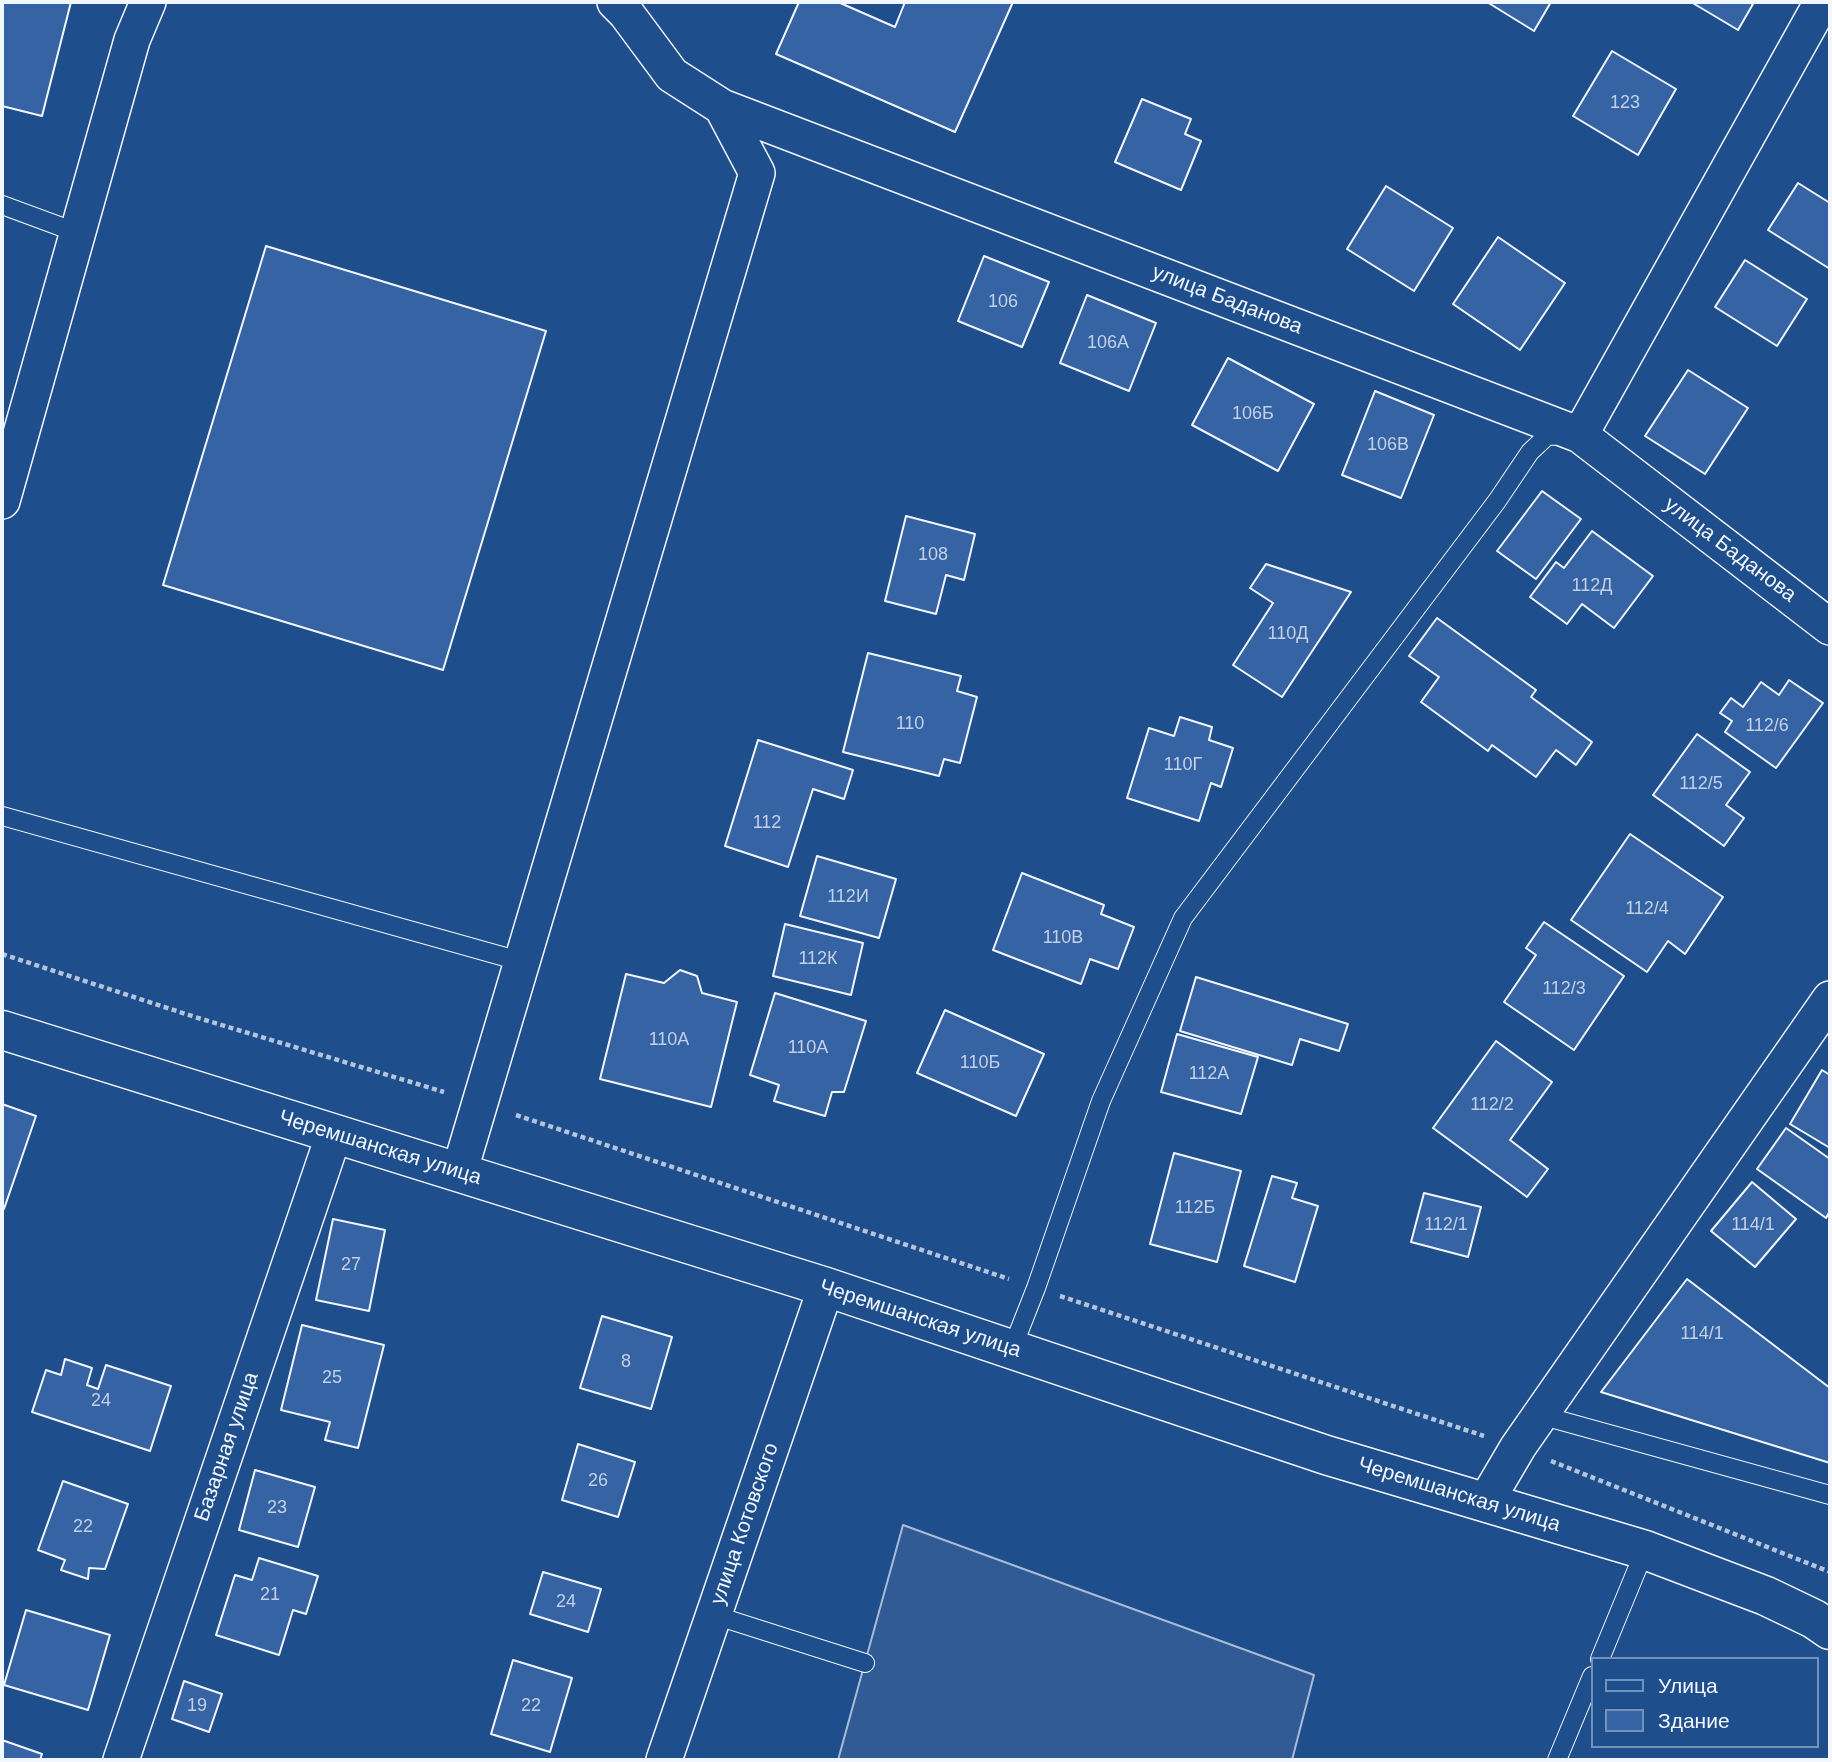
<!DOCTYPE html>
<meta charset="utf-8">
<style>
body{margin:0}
#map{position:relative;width:1832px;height:1762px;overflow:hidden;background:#1f4e8c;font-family:Helvetica,sans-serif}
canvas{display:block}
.frame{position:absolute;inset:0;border:4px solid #f2f6ff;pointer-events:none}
.legend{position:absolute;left:1591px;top:1657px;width:228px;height:91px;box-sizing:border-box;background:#1f4e8c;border:2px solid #7391ba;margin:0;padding:9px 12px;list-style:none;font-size:21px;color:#f2f6ff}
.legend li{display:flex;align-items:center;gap:14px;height:35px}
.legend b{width:35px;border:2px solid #7391ba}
</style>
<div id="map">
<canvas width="1832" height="1762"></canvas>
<div class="frame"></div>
<ul class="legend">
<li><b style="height:9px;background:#1f4e8c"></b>Улица</li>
<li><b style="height:19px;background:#3563a3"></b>Здание</li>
</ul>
</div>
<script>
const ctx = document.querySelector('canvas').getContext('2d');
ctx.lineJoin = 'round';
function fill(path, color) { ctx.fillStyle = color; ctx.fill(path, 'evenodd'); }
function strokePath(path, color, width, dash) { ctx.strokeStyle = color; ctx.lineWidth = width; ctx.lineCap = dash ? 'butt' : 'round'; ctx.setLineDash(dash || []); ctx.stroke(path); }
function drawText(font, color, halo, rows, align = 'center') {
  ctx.font = font + ' Helvetica,sans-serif'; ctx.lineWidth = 5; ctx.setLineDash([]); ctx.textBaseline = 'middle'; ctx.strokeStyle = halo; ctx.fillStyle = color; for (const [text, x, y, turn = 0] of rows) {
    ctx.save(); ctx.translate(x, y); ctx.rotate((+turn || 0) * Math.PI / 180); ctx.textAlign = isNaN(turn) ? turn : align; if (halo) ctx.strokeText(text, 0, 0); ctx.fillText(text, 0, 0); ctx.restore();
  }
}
const parking = new Path2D(`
 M903,1525L1314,1675L1292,1760H838Z`);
fill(parking, '#305b95');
strokePath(parking, '#a8bbd7', 2);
const building = new Path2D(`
 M2,2H71L42,116L2,106Z
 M799,2H838L895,27L905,2H1013L955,132L776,54Z
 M1487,2H1551L1534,31Z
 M1691,2H1749L1753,4L1738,30Z
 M1612,51L1676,89L1638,155L1573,116Z
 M1142,99L1191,119L1185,134L1201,141L1181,190L1115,162Z
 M1798,183L1830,203V269L1768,230Z
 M1386,186L1453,228L1414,291L1347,249Z
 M1498,237L1565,283L1520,350L1453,304Z
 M266,246L546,331L443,670L163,585Z
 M984,256L1049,282L1022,347L958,321Z
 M1745,260L1807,299L1777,346L1715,307Z
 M1087,295L1156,323L1129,391L1060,363Z
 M1228,358L1314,404L1278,471L1192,425Z
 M1688,370L1748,408L1705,474L1645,436Z
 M1375,391L1434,415L1401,498L1342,475Z
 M1542,491L1581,519L1536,579L1497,551Z
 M906,516L975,534L964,580L946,575L936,614L885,601Z
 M1592,531L1653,576L1614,628L1582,604L1567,624L1530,597L1556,562L1564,568Z
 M1266,564L1351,592L1282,697L1233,665L1273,603L1250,588Z
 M1437,618L1536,690L1531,697L1592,742L1576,765L1556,750L1536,777L1492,745L1488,751L1421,702L1439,677L1409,656Z
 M868,653L961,676L957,691L977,697L960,763L944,759L939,776L843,752Z
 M1789,680L1823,703L1776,768L1725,732L1732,721L1720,713L1731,698L1743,707L1761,682L1779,695Z
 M1180,717L1212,727L1209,740L1233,748L1221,787L1211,783L1199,821L1127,798L1149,728L1174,736Z
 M1697,734L1750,772L1726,805L1744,818L1724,846L1653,795Z
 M758,740L853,770L844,799L813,789L788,867L725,846Z
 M1630,834L1723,897L1685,954L1668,941L1647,972L1571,920Z
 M817,856L896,879L879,938L800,916Z
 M1022,873L1104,905L1101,914L1134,927L1118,969L1090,959L1081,984L993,950Z
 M1544,922L1624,976L1574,1050L1504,1002L1536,955L1526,948Z
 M785,924L863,943L851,995L773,976Z
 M680,970L697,976L702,993L737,1002L711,1107L600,1079L626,974L664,983Z
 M1196,977L1348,1024L1339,1051L1300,1039L1292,1065L1180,1031Z
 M775,993L866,1021L844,1092H832L825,1116L774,1101L779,1085L750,1075Z
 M945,1010L1044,1054L1016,1116L917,1073Z
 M1177,1034L1258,1057L1241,1114L1161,1092Z
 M1496,1041L1552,1082L1510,1140L1548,1169L1527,1197L1433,1128Z
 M1822,1070L1830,1075V1148L1790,1124Z
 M2,1104L36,1116L4,1209L2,1208Z
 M1786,1128L1830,1159V1211L1826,1218L1757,1169Z
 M1174,1153L1241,1171L1217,1262L1150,1244Z
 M1272,1176L1297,1183L1292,1198L1318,1206L1295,1282L1244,1266Z
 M1752,1182L1796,1219L1755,1267L1711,1231Z
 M1424,1193L1481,1207L1468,1257L1411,1242Z
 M333,1219L385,1230L369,1311L316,1300Z
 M1687,1279L1830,1388V1463L1601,1392Z
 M602,1316L672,1337L651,1409L580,1388Z
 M302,1325L384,1345L358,1448L325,1440L330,1422L281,1410Z
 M65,1359L92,1368L87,1385L98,1389L106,1365L171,1386L150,1451L32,1412L46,1370L61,1375Z
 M578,1444L635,1462L618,1517L562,1500Z
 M255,1470L315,1487L298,1547L239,1530Z
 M63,1481L128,1504L105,1569L89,1568L88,1579L61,1570L65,1560L38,1550Z
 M259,1558L318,1576L306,1614L293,1610L279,1655L216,1635L235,1575L252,1580Z
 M543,1572L601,1589L588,1632L530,1614Z
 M26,1610L110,1635L88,1710L4,1685Z
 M513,1660L572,1678L550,1752L491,1734Z
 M184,1681L222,1694L209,1732L172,1719Z
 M2,1740L42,1754L40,1760H2Z`);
fill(building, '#3563a3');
strokePath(building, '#f2f6ff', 2);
const lane = new Path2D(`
 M2,205L78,233
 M2,816L523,962
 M1012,1349L1036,1288L1101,1101L1183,918L1497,501L1530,452L1547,436L1566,435
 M1540,1415L1830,1495
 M714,1615L865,1663
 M1600,1659L1645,1550
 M1557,1760L1592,1676`);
const street = new Path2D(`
 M615,2L626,13L672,75L722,107L1580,435L1830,627
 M1580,435L1822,2
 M2,501L132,40L148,2
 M459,1173L757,173L722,107
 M1485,1503L1518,1447L1830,999
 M121,1760L334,1134
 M664,1760L826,1287`);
const secondary = new Path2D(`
 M2,1030L826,1287L1326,1455L1645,1550L1766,1596L1814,1619L1830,1630`);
strokePath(lane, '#f2f6ff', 20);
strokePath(street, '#f2f6ff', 38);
strokePath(secondary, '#f2f6ff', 41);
strokePath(new Path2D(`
 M2,954L195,1017L444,1092
 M516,1115L1009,1279
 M1060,1296L1484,1436
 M1551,1461L1830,1572`), '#b3c4dc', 4.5, [5, 3.5]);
strokePath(lane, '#1f4e8c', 18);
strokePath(street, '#1f4e8c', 35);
strokePath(secondary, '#1f4e8c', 38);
drawText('18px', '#c3d1e8', null, [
 ["123",1625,103],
 ["106",1003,302],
 ["106А",1108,343],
 ["106Б",1253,414],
 ["106В",1388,445],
 ["108",933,555],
 ["112Д",1592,586],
 ["110Д",1288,634],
 ["110",910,724],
 ["112/6",1767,726],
 ["110Г",1183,765],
 ["112/5",1701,784],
 ["112",767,823],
 ["112И",848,897],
 ["112/4",1647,909],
 ["110В",1063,938],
 ["112К",818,959],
 ["112/3",1564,989],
 ["110А",669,1040],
 ["110А",808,1048],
 ["110Б",980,1063],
 ["112А",1209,1074],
 ["112/2",1492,1105],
 ["112Б",1195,1208],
 ["112/1",1446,1225],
 ["114/1",1753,1225],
 ["27",351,1265],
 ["114/1",1702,1334],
 ["8",626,1362],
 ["25",332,1378],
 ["24",101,1401],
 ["26",598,1481],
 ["23",277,1508],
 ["22",83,1527],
 ["21",270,1595],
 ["24",566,1602],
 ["19",197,1706],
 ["22",531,1706]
]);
drawText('21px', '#f2f6ff', '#1f4e8c', [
 ["улица Баданова",1227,300,21],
 ["улица Баданова",1730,550,37],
 ["Черемшанская улица",380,1148,17],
 ["Черемшанская улица",920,1319,18],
 ["Базарная улица",227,1447,-71],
 ["Черемшанская улица",1459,1495,17],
 ["улица Котовского",745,1524,-71]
]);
</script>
